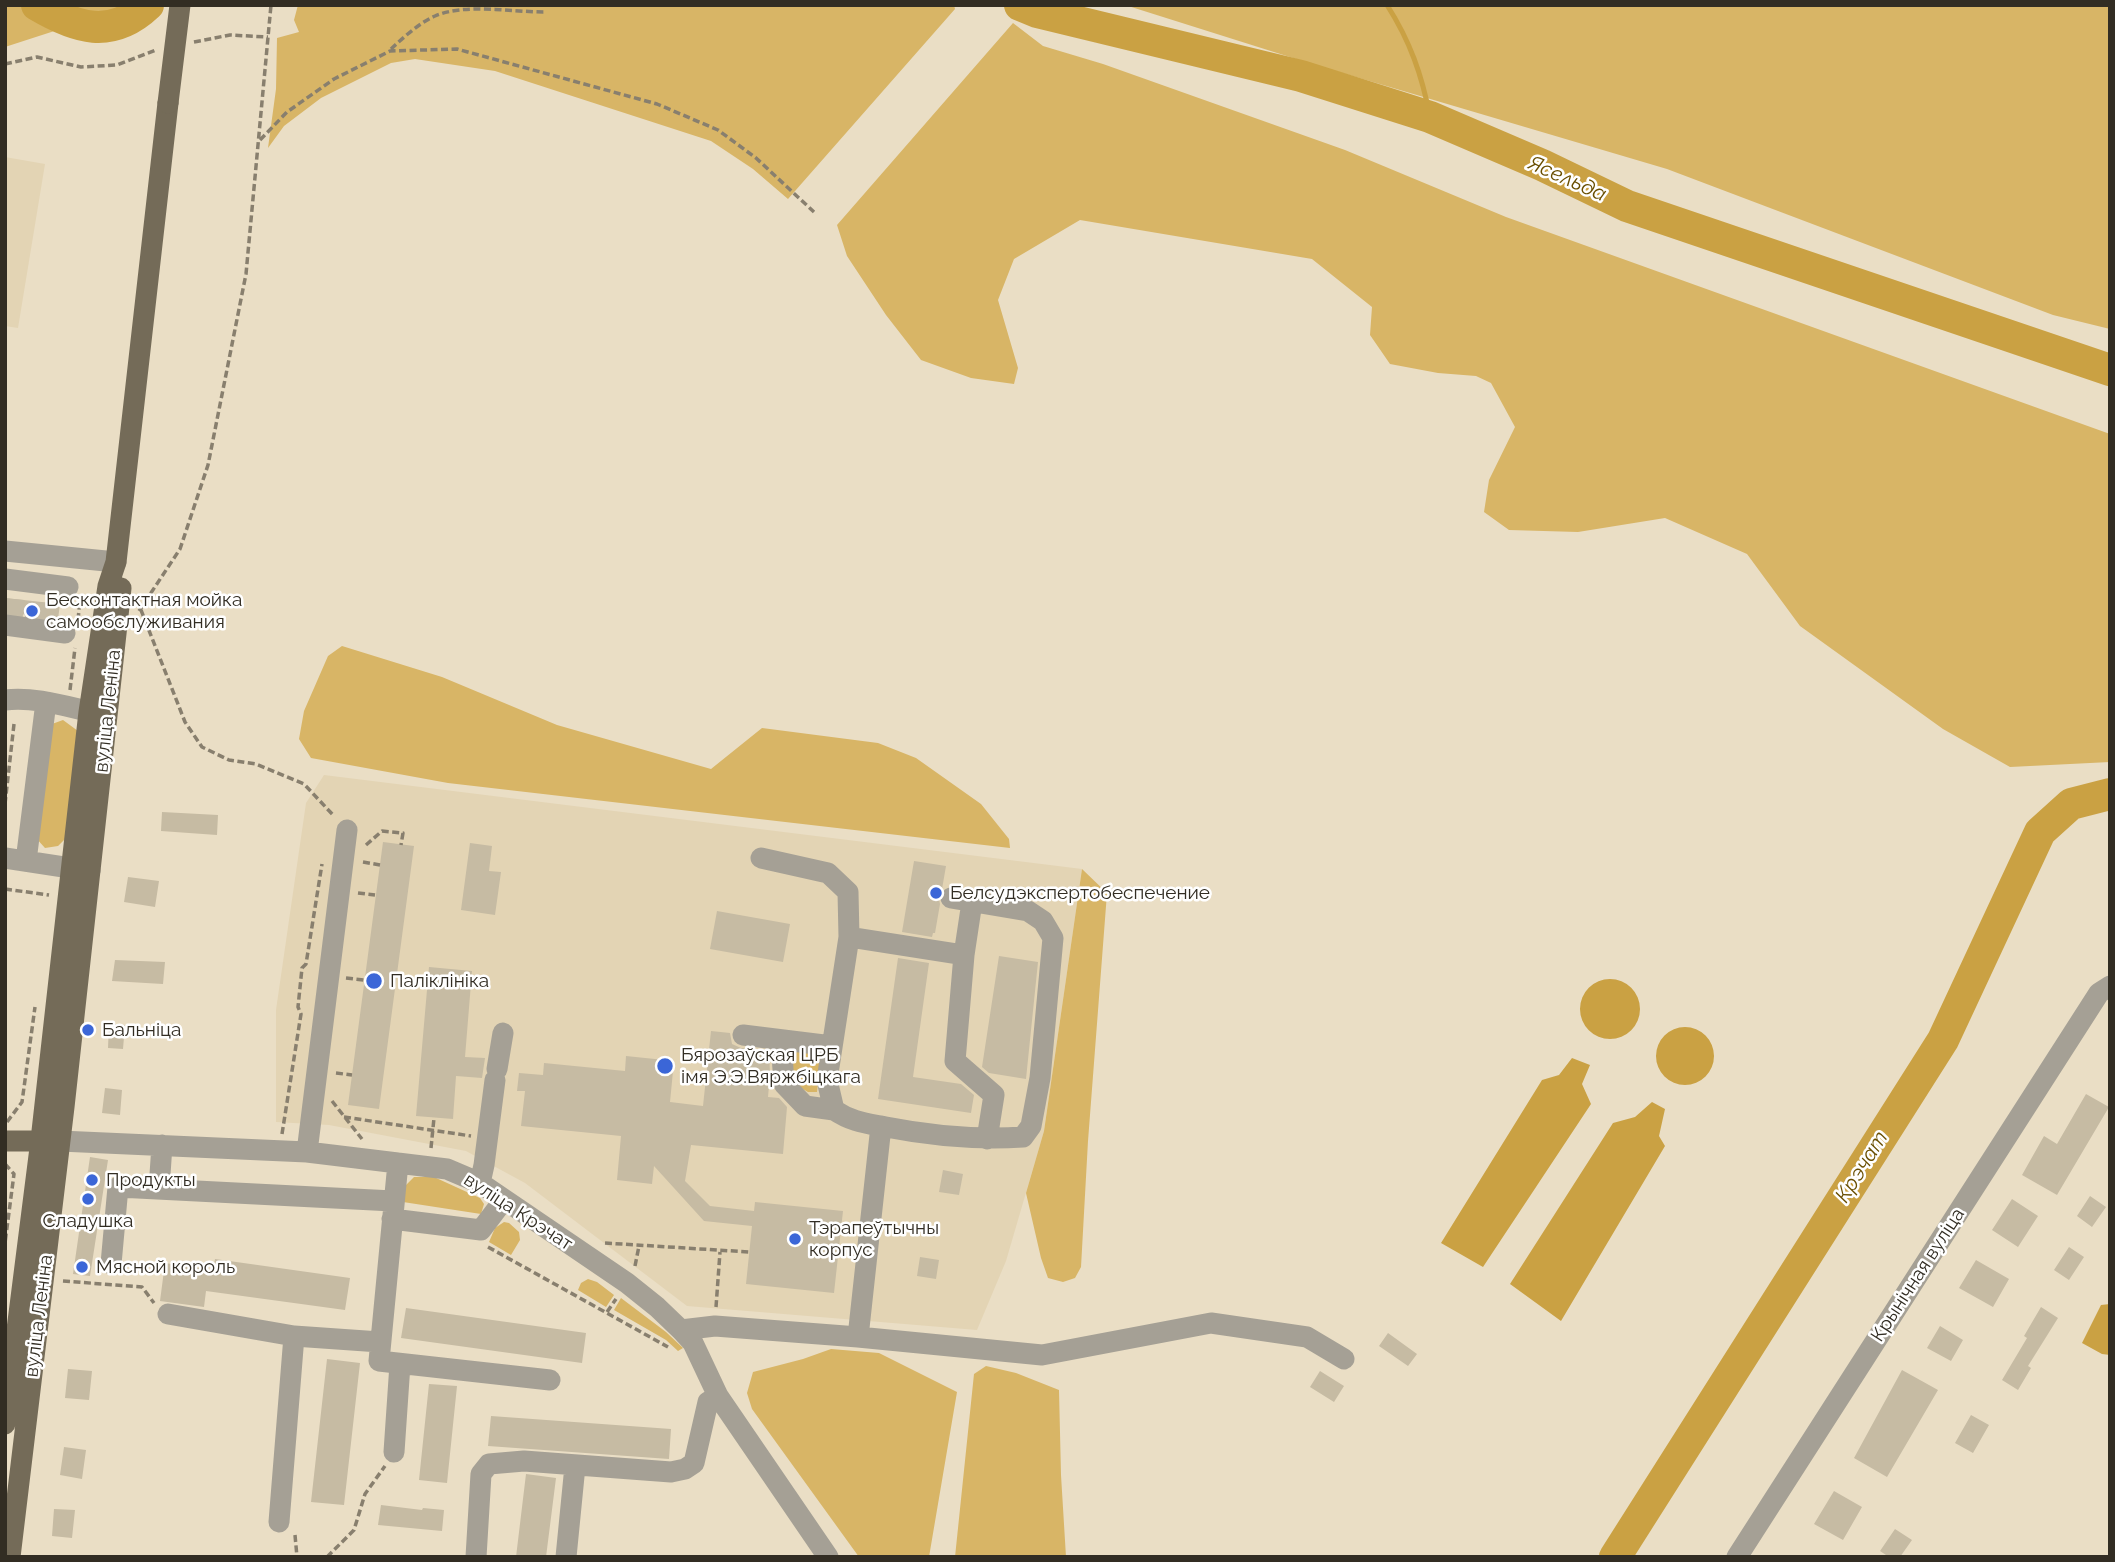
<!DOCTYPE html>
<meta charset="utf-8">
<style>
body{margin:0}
#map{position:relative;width:2115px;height:1562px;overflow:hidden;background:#eadec5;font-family:Raleway,sans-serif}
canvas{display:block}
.frame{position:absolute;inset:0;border:7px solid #322d23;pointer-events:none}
</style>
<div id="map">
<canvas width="2115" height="1562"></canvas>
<div class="frame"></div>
</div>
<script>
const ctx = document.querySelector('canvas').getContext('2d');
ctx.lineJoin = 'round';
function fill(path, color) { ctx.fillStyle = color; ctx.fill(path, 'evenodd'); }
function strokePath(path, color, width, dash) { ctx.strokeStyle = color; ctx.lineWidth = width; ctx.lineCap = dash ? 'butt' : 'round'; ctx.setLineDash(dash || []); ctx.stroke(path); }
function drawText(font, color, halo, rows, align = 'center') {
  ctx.font = font + ' Raleway,sans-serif'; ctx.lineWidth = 5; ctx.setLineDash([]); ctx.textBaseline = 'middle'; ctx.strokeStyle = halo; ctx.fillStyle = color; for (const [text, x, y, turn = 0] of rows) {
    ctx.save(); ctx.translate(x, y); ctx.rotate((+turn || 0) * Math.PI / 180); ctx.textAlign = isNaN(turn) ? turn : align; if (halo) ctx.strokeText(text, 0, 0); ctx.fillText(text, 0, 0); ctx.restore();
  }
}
fill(new Path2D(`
 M5,157L45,164L18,328L5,326Z
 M324,775L1082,869L1044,1131L1006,1261L977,1330L687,1306L525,1183L466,1151L329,1125L276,1122V1010L306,803Z`), '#e3d4b4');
fill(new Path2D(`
 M5,5H148L128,20L111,26L93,28L76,24L5,47Z
 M298,5H954L955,9L788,199L753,169L711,141L495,71L415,59L391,63L321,98L284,126L268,148L276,89L277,38L299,32L294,20Z
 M1125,5H2110V329L2053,315L1667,169L1312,64Z
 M1013,23L1043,46L1103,64L1345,150L1506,217L2110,434V762L2010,767L1943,729L1800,626L1747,554L1665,518L1578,532L1509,530L1484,512L1489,480L1515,427L1491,383L1476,376L1438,373L1390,364L1370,335L1372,307L1312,259L1080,220L1014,259L998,300L1018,368L1014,384L971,378L921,360L886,315L847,256L837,225Z
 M342,646L442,677L557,725L711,769L762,728L878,743L916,758L981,804L1009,839L1010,848L448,783L311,758L299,739L304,711L328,656Z
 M63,720L78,731L65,839L58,846L45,848L36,838L52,724Z
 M1082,869L1107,893L1088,1141L1081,1267L1075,1278L1063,1282L1048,1278L1041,1258L1026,1193L1044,1131Z
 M789,1049L821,1052L817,1092H808L793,1083Z
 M414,1177H434L480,1198L484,1204L481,1214L403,1202L405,1186Z
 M504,1222L509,1223L519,1232L520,1240L511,1255L489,1242L495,1228Z
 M588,1279L597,1282L614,1295L606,1307L578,1290L581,1283Z
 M621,1298L666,1332L683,1348L678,1351L666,1340L614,1310Z
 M831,1349L879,1353L957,1392L929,1557H859L752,1409L747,1393L753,1372L803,1359Z
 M986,1366L1016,1373L1059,1390L1061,1475L1066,1557H955L974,1374Z`), '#d8b566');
fill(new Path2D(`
 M1580 1009a30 30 0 1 1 60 0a30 30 0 1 1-60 0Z
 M1656 1056a29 29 0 1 1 58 0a29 29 0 1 1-58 0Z
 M1572,1058L1590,1065L1582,1084L1591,1104L1483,1267L1441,1243L1542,1080L1559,1075Z
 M1652,1102L1665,1109L1659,1136L1665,1146L1561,1321L1510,1284L1613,1123L1635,1117Z
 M2110,1304V1355L2102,1354L2082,1343L2101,1305Z`), '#caa143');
strokePath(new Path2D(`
 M1387,5C1410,41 1422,75 1430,117`), '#caa143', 5);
strokePath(new Path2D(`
 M37,5C76,28 111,40 148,5
 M1020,5L1037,12L1301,76L1430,117L1542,165L1627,206L2110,370
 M1615,1557L1943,1040L2040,832L2071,804L2110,794`), '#caa143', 32);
fill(new Path2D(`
 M5,598L60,604L58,619L5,612Z
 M162,812L218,815L217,835L161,831Z
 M383,842L414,846L379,1109L348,1105Z
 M470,843L492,846L489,871L501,872L495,915L461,910Z
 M914,861L946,866L942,889L938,895L940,904L935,933H933L932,937L902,932Z
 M128,877L159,881L155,907L124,902Z
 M717,911L790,924L783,962L710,949Z
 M999,956L1038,962L1026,1079L989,1073L982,1067Z
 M898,958L929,963L913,1077L961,1084L974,1095L971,1113L878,1099Z
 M115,960L165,962L163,984L112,981Z
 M429,967L472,971L465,1057L485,1058L482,1078L456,1076L453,1119L416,1116Z
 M109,1024L125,1025L123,1049L108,1048Z
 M711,1031L730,1033L732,1044L741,1048L769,1051L770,1074L768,1097L779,1098L787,1107L783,1154L691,1145L685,1181L710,1206L754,1211L755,1202L843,1211L834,1293L746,1284L752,1226L704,1221L654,1166L652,1184L617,1180L621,1136L521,1126L525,1091H517L519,1073L543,1075L544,1063L625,1071L626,1056L674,1061L670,1102L703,1106Z
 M105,1088L122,1090L120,1115L102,1113Z
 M2086,1094L2109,1107L2057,1195L2022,1175L2044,1136L2057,1144Z
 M90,1157L108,1160L90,1276L73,1274Z
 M943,1170L963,1174L959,1195L939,1192Z
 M2090,1196L2106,1207L2092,1227L2077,1216Z
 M2012,1199L2038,1216L2018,1247L1992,1230Z
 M2069,1247L2084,1257L2069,1280L2054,1270Z
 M920,1257L939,1260L936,1279L917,1276Z
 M215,1259L350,1278L345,1310L206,1291L204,1307L160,1301L165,1263L213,1270Z
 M1976,1260L2009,1279L1993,1307L1959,1288Z
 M2041,1307L2058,1318L2028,1366L2031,1368L2018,1390L2002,1380L2027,1338L2024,1336Z
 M406,1308L586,1333L582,1363L401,1338Z
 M1940,1326L1963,1340L1951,1361L1927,1348Z
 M1388,1333L1417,1354L1408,1366L1379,1346Z
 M327,1359L360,1363L344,1505L311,1502Z
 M68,1369L92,1371L89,1400L65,1398Z
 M1902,1370L1938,1390L1887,1477L1854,1458Z
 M1320,1371L1344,1386L1334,1402L1310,1387Z
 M429,1384L457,1386L447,1483L419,1480Z
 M1971,1415L1989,1425L1973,1453L1955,1443Z
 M491,1416L671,1429L669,1459L488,1446Z
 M64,1447L86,1450L82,1479L60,1475Z
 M526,1474L556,1478L546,1557H516Z
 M1834,1491L1862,1507L1843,1540L1814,1524Z
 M381,1505L422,1510L423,1508L444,1510L442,1531L378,1525Z
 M54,1509L75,1510L72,1538L52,1536Z
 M1895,1529L1912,1540L1900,1557H1889L1880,1551Z`), '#c6bba3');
strokePath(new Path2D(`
 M12,619L14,599
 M35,621L37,602`), '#c5bba5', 21, [21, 10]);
strokePath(new Path2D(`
 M194,42L230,35L268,37
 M391,49C404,37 419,23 435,16C465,3 511,12 544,12
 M5,64L37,57L81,67L117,65L156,50
 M260,140L287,112L334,79L390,51L457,49L657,104L718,130L756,158L814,212
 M141,610L185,722L202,747L229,760L256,764L304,784L334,816
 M139,611L180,549L208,465L246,274L271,5
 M78,620L80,600
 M70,690L75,648
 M5,804L14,724
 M366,845L382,831L403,833L401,845
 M363,862L380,865
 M5,889L49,895
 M358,893L375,895
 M346,978L364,980
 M336,1073L352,1075
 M332,1101L362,1139
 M344,1117L471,1136
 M7,1122L22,1102L35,1007
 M282,1134L301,1014L298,1007L302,968L306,964L322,864
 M431,1148L434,1118
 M5,1164L14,1174L5,1243
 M605,1243L749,1252
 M488,1247L668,1347
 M635,1266L639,1246
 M63,1281L142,1287L154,1303
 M716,1307L720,1252
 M607,1312L616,1299
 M295,1535L297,1557
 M327,1557L354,1530L365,1494L385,1466`), '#887f6e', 3.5, [7, 3.5]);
strokePath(new Path2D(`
 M5,551L116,562
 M5,579L68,587
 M5,625L65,633
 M5,700C39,696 73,709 106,715
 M5,858L90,871
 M761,858L828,873L848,892L849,937L827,1080L834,1110C852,1122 865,1123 886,1127C932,1136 975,1140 1023,1137L1031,1126L1040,1078L1053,938L1043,921L1028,911L951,898
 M26,861L46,702
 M849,937L964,955L972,902
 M964,955L955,1061L994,1095L987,1139
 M743,1035L832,1046
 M781,1040L784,1084L805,1106L834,1110
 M497,1069L503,1033
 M60,1141L307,1152L447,1169L480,1183L627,1283L657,1307L681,1330L693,1343L718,1396L828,1557
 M307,1152L347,830
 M398,1163L379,1361L550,1380
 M480,1183L484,1165L495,1080
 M159,1189L162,1145
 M392,1219L481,1230L503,1201
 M111,1264L118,1187L393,1201
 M168,1314L294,1336
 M681,1330L715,1326L858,1337L881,1126
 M858,1337L1042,1355L1211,1323L1307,1337L1344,1359
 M394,1452L400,1364
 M279,1522L294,1336L380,1342
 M476,1557L481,1474L489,1464L524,1461L671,1472L685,1469L694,1463L708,1402L718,1396
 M566,1557L575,1466
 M1737,1557L2099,993L2110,986`), '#a5a095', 21);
strokePath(new Path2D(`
 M5,1141H54
 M5,1424L41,1140L89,712L108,586L116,562L168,103
 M10,1557L64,1107L121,588`), '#746b58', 21);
strokePath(new Path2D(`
 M168,103L180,5`), '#746b58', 21);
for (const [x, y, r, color] of [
 [32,611,7,"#3b66d7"],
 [936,893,7,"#3b66d7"],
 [374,981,9,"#3b66d7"],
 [88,1030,7,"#3b66d7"],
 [665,1066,9,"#3b66d7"],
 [92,1180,7,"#3b66d7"],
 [88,1199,7,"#3b66d7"],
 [795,1239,7,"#3b66d7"],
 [82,1267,7,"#3b66d7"]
]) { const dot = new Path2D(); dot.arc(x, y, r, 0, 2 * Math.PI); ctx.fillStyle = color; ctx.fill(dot); strokePath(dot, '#fff', 2.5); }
drawText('19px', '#322d23', '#fff', [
 ["Бесконтактная мойка",46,600],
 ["самообслуживания",46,622],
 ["Белсудэкспертобеспечение",950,893],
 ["Паліклініка",390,981],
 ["Бальніца",102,1030],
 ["Бярозаўская ЦРБ",681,1055],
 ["імя Э.Э.Вяржбіцкага",681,1077],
 ["Продукты",106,1180],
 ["Сладушка",88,1221,"center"],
 ["Тэрапеўтычны",809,1228],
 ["корпус",809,1250],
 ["Мясной король",96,1267]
], 'left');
drawText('19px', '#322d23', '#fff', [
 ["вуліца Леніна",108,711,-84],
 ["вуліца Крэчат",518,1212,33],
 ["Крынічная вуліца",1918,1275,-57],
 ["вуліца Леніна",39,1316,-83]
]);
drawText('italic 21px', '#694e00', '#fff', [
 ["Ясельда",1567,179,24],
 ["Крэчат",1862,1167,-58]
]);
</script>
